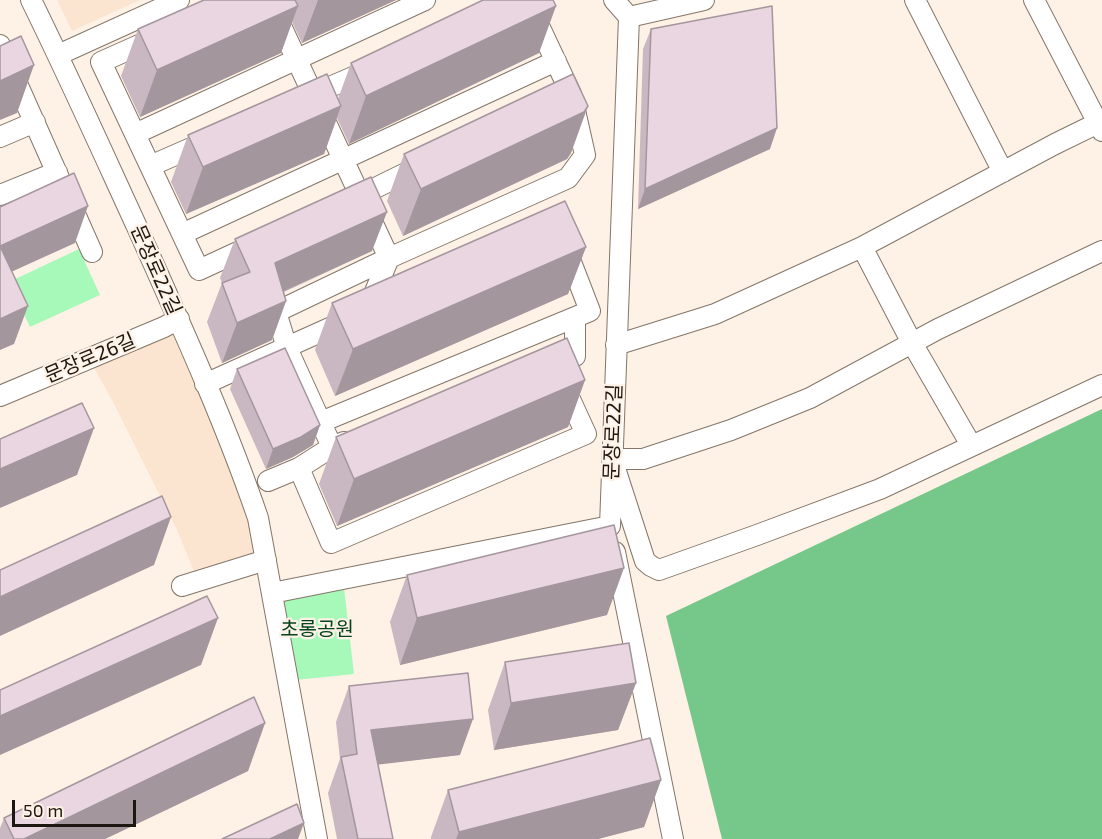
<!DOCTYPE html>
<meta charset="utf-8">
<style>
body{margin:0}
#map{position:relative;width:1102px;height:839px;overflow:hidden;background:#fef1e5;font-family:"Exo 2",sans-serif}
canvas{display:block}
.scale{position:absolute;left:12px;top:800px;width:124px;height:27px;box-sizing:border-box;border:3px solid #1d1712;border-top:0;padding-left:8px;font-size:18px;line-height:21px;white-space:nowrap;color:#1d1712;-webkit-text-stroke:4px #fef1e5;paint-order:stroke}
</style>
<div id="map">
<canvas width="1102" height="839"></canvas>
<div class="scale">50 m</div>
</div>
<script>
const ctx = document.querySelector('canvas').getContext('2d');
ctx.lineJoin = 'round';
function fill(path, color) { ctx.fillStyle = color; ctx.fill(path, 'evenodd'); }
function strokePath(path, color, width, dash) { ctx.strokeStyle = color; ctx.lineWidth = width; ctx.lineCap = dash ? 'butt' : 'round'; ctx.setLineDash(dash || []); ctx.stroke(path); }
function drawText(font, color, halo, rows, align = 'center') {
  ctx.font = font + ' "Exo 2","Noto Sans KR",sans-serif'; ctx.lineWidth = 4.5; ctx.setLineDash([]); ctx.textBaseline = 'middle'; ctx.strokeStyle = halo; ctx.fillStyle = color; for (const [text, x, y, turn = 0] of rows) {
    ctx.save(); ctx.translate(x, y); ctx.rotate((+turn || 0) * Math.PI / 180); ctx.textAlign = isNaN(turn) ? turn : align; if (halo) ctx.strokeText(text, 0, 0); ctx.fillText(text, 0, 0); ctx.restore();
  }
}
fill(new Path2D(`
 M57,0H140L72,31Z
 M179,319L266,560L198,581L177,530L112,400L89,359Z`), '#fce5d0');
fill(new Path2D(`
 M79,249L100,295L30,327L9,282Z
 M344,588L354,674L295,680L279,598Z`), '#a6f9b9');
fill(new Path2D(`
 M1102,409V839H722L666,616Z`), '#75c78a');
const minor = new Path2D(`
 M31,0C68,75 102,151 137,227C180,323 224,419 258,518L317,839
 M269,0L389,258L369,306
 M527,0L571,94
 M915,0L1003,172
 M1034,0L1102,131
 M629,17L704,0
 M155,38L101,62L199,270L253,245
 M0,45L92,252
 M58,55L179,0
 M309,96L367,71
 M135,134L425,0
 M0,137L35,122
 M150,166L205,142
 M0,195L57,172
 M353,199L418,167
 M182,234L556,61
 M862,247L912,343L971,445
 M1102,251L938,329L810,398L731,430L643,459H612L645,561L651,566L659,570L757,535L880,489L1102,385
 M616,345L715,314L862,247L1055,144L1102,121
 M552,365L575,356V318
 M205,384L345,321
 M0,396L164,327L179,319
 M321,422L590,311L566,249
 M344,442L332,447L299,468L331,543L586,434L564,386
 M332,447L287,348L276,312L389,258L568,178L585,155L574,106
 M268,481L299,468
 M615,552L673,839
 M182,586L266,560
 M272,593L610,526L629,17L614,0`);
strokePath(minor, '#847668', 22);
strokePath(minor, '#fff', 20);
fill(new Path2D(`
 M204,0H396L302,43L292,22L281,53L140,117L121,76L138,29Z
 M651,29L770,149L638,209L643,49Z
 M539,53L349,144L337,118L324,154L186,214L171,182L188,135L338,99L351,63Z
 M571,153L567,159L403,236L387,201L404,154Z
 M235,239L372,251L284,292L286,301L272,340L222,363L207,322L222,283L220,278Z
 M586,247L568,294L335,396L315,350L332,303Z
 M237,369L320,425L313,445L293,457L266,469L230,389Z
 M585,380L568,427L337,526L319,484L336,437Z
 M407,575L607,615L400,665L390,622Z
 M505,662L636,683L618,730L494,750L488,710Z
 M349,686L460,755L378,764L393,839H337L328,793L340,759L336,722Z
 M265,723L248,771L105,839H0V828L4,818Z
 M661,780L644,827L598,839H431V837L448,790Z`), '#c9b8c1');
fill(new Path2D(`
 M318,0H396L302,43Z
 M298,6L281,53L140,117L157,70Z
 M556,6L539,53L349,144L366,96Z
 M34,65L17,113L0,120V81Z
 M341,106L324,154L186,214L203,167Z
 M588,106L571,153L567,159L403,236L421,189Z
 M777,128L770,149L638,209L645,189Z
 M88,206L75,243L0,277V246Z
 M387,212L372,251L260,302L275,263Z
 M586,247L568,294L335,396L353,349Z
 M286,301L272,340L222,363L237,323Z
 M28,306L14,344L0,350V319Z
 M585,380L568,427L337,526L354,479Z
 M320,425L313,445L293,457L266,469L273,449Z
 M94,428L77,475L0,508V469Z
 M171,517L154,565L0,636V597Z
 M624,568L607,615L400,665L417,618Z
 M218,618L201,665L0,755V716Z
 M636,683L618,730L494,750L511,703Z
 M473,719L460,755L358,767L371,730Z
 M265,723L248,771L105,839H24Z
 M661,780L644,827L598,839H456L459,832Z
 M304,823L298,839H270Z`), '#a4969d');
const building = new Path2D(`
 M204,0H295L298,6L157,70L138,29Z
 M483,0H553L556,6L366,96L351,63Z
 M772,6L777,128L645,189L651,29Z
 M21,36L34,65L0,81V46Z
 M327,74L341,106L203,167L188,135Z
 M573,74L588,106L584,112L421,189L404,154Z
 M74,173L88,206L0,246L28,306L0,319V207Z
 M371,177L387,212L275,263L286,301L237,323L222,283L250,272L235,239Z
 M565,201L586,247L353,349L332,303Z
 M567,338L585,380L354,479L336,437Z
 M285,348L320,425L301,437L273,449L237,369Z
 M82,403L94,428L0,469V439Z
 M162,496L171,517L0,597V570Z
 M614,525L624,568L417,618L407,575Z
 M207,596L218,618L0,716V690Z
 M629,643L636,683L511,703L505,662Z
 M468,673L473,719L371,730L393,839H358L341,757L357,754L349,686Z
 M254,697L265,723L24,839H14L4,818Z
 M650,738L661,780L459,832L448,790Z
 M297,804L304,823L270,839H222Z`);
fill(building, '#ead6e0');
strokePath(building, '#a4969d', 1.5);
drawText('20px', '#1d1712', '#fef1e5', [
 ["문장로22길",156,270,66],
 ["문장로26길",90,358,-23],
 ["문장로22길",613,432,-88]
]);
drawText('20px', '#03441e', '#fef1e5', [
 ["초롱공원",317,629]
]);
</script>
